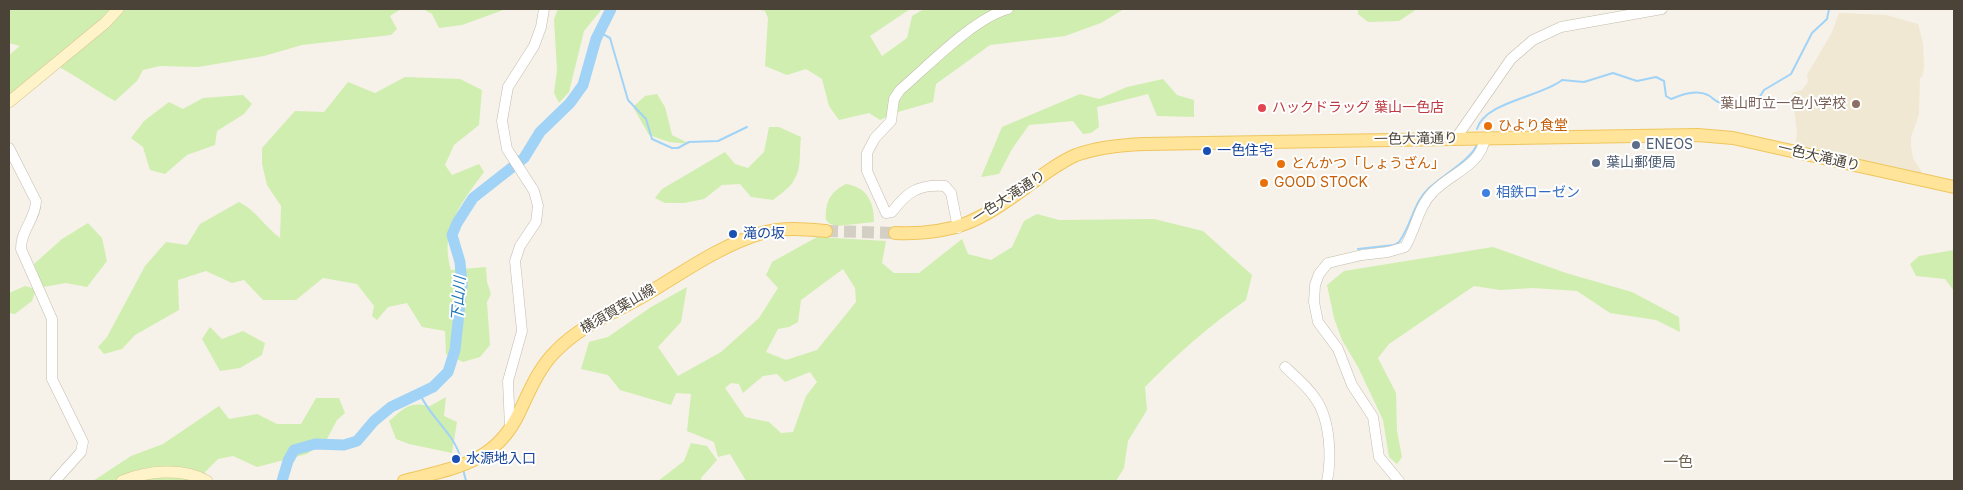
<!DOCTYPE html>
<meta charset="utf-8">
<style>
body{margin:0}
#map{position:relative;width:1963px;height:490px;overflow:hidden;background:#f6f2e9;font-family:Inter,sans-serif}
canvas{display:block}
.frame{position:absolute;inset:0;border:10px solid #4b4337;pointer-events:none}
</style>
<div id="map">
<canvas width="1963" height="490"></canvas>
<div class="frame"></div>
</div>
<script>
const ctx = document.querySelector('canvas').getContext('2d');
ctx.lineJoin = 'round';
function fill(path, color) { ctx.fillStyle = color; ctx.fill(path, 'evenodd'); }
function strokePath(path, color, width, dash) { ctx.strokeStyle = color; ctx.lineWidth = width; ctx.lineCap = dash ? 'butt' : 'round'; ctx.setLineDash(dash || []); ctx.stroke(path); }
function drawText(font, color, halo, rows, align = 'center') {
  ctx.font = font + ' Inter,"Noto Sans JP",sans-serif'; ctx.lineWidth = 4; ctx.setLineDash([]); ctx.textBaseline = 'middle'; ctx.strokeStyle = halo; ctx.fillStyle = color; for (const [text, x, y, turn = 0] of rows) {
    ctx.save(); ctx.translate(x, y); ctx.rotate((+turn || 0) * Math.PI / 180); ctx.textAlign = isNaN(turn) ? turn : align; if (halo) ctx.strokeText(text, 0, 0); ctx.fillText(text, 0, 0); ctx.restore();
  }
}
fill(new Path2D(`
 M1839,13L1886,15L1918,24L1923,43L1924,68L1922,77H1920L1919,115L1911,137V146L1913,158L1923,174L1795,146L1797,133L1792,93L1802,90L1808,82L1807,75L1832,32Z`), '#f0e8d2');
fill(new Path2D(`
 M9,9H401L390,16L397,29L391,35L302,45L264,56L198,67L160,66L143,70L137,81L115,101C95,90 77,76 57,66L9,98V55L20,46L9,43Z
 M423,9H506L462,25L439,28L432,14Z
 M558,9H602L584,31L569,92L559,103L554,93L557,70L554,19Z
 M756,9H910L870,36L882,56L907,38L912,16L924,9H1124L1101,23L1065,36L990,45L936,84L933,102L898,112L880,120L869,113L839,120L829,106L822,79L806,69L787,75L765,66L768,18L765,11Z
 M1358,9H1417L1399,21L1368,22L1358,14Z
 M405,77L460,79L482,90L479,125L454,145L445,165L452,175L479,164L484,172C461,203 439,230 451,270L486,267L487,282L491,294L487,302L490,345L480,357L463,362L446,354L445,331L422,327L407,303L388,307L377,320L372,316L374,306L357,284L323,278L296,300H263L244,280L232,283L206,271L178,280L179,310L135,335L122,349L104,354L98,347L107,337L145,266L166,242L187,245L200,224L239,202C256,210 265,227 280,238L281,206L267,185L262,164V148L295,111L324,112L348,82L375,93Z
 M1163,79L1177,95L1194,100V117L1157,116L1148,94L1097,107L1099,127L1091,133L1083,134L1073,121L1029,125L1012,149L999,174L981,177L1002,127L1080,94L1099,99L1127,87Z
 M657,94L665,107L672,135L690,144L669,142L649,135L633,107L645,96Z
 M243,95L252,104L244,114L217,131L215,145L187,155L165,174L150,170L143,147L131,138L144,121L169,102L183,109L203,98Z
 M769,127H779L801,137C799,151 802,168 794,180C790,188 780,194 773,200L751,197L740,184L722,185L704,199L684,203H665L655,198L662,189L725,152L735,164L748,168L764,152Z
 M846,184C867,187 874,202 874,222L837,226L830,224L826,220C825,202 830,192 846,184Z
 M1037,214L1059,220L1154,219L1203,231L1252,275L1246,300C1209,326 1176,355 1145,387L1147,410L1128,441L1124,468L1116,481H746L730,454L718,457L714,442L687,431L691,394L676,393L671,405L620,390L608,375L581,369L589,342L608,337L651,307L687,287L681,322L658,347L678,376L721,352L759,318L778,288L766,275L772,262L817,237L886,241L882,263L894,273H919L962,239L968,254L991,260L1012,247L1024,221ZM843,269L855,288L856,302L817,350L786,360L766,352L778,329L789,327L798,322L801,300ZM810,372L817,382L806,396L793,432L781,433L769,422L745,417L725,388L731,383L739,384L743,393L763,376L777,374L785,382Z
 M88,223L102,238L107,261L87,287L66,283L43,287L34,264L62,239Z
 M1493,247L1566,273L1632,292L1679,317L1680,332L1656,320L1610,313L1577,291L1533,288L1500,290L1474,286L1389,344L1378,358L1396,393L1397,431L1402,457L1397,464L1389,457L1383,420L1358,367L1342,340L1334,318L1327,285L1344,271Z
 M1954,250V291L1945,279L1916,276L1910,264L1919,256Z
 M25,286L36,289L32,301L15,314L9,313V293Z
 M210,327L222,339L243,331L265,343L262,355L240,368L220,371L202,339Z
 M446,397L444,416L457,422L452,453L409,444L396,439L389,421C404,408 409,401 430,406Z
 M316,398H339L345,413L337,420L327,439L307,454L257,467L233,456L218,459L205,472L207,481H93L131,456L163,444L219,406L229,419L257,414L277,424H301Z
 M691,443L707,446L717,460L701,478L702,481H658L684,461Z`), '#d0eeaf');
strokePath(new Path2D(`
 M599,32L610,38L628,100L646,119L652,139L672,148H678L689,142L718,141L747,127
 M1477,129C1484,102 1541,97 1562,80L1584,82L1613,73L1637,81L1656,77L1664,81L1666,96L1671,99C1681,95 1696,89 1708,95C1715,99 1715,103 1725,103C1737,104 1746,96 1759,98L1764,90L1791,74L1812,33L1827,19L1829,9
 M1358,249L1394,245L1399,242C1412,224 1413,203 1429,188C1442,176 1473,158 1477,144
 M420,394C430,418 455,433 461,460
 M463,469L466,481`), '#a1d3f7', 2);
strokePath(new Path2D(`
 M282,481L288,461L294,450L315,444L344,445L357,441L374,421L391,407L433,387L448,372L455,350L462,285L460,262L452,235L457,223L473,198L524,158L540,132L570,103L583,85L596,39L611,9`), '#a1d3f7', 11);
strokePath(new Path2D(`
 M826,231L895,233`), '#d4cfc5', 12, [12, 6]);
const tertiary = new Path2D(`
 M1456,138L1511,59L1533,40L1561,27L1662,9
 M9,148L36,201C36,218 20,232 21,249L52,319V379L83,442L81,452L55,481
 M958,228L951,193L945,186C918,184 907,192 892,212L886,213L867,171V153L875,138L891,121L894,99L900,90C928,66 974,18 1008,9
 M1285,367C1296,377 1307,386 1315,398C1330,418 1332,457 1327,481
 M510,428L508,381L522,331L515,261L520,246L536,222L538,206L534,191L507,149L502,121L508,87L534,46L541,27L544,9
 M1399,481L1379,457L1373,417L1352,385L1338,349L1318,322L1314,302L1315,285L1319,274L1328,263L1362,255L1388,252L1405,247C1416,229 1418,207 1433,192C1451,173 1481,166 1485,138`);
const secondary = new Path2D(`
 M9,102L105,23L118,9
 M122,481C147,471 182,467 207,481`);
const primary = new Path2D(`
 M895,233C954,235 978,222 1025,188C1041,176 1058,163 1076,155C1098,147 1121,145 1144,144L1698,135L1733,138L1954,187
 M404,481C453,468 495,464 519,413C529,392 539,367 556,351C581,325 614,313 645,295C682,273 721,245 762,233C784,227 804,229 826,231`);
strokePath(tertiary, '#c3bbab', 11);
strokePath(secondary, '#dac895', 12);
strokePath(primary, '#efc65e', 14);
strokePath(tertiary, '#fff', 10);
strokePath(secondary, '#fff3ca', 11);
strokePath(primary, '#ffe499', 12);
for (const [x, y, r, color] of [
 [1856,104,5,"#8d6e63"],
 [1262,108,5,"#e0444e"],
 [1488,126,5,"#e8710a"],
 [1636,145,5,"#5c6f8a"],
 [1207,151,5,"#1a4fb4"],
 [1596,163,5,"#5c6f8a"],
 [1281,164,5,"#e8710a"],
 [1264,183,5,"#e8710a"],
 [1486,193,5,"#3f7fe0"],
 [733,234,5,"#1a4fb4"],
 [456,459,5,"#1a4fb4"]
]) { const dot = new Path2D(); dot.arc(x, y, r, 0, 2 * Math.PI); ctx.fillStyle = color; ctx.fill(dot); strokePath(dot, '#fff', 2); }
drawText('14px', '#785e54', '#fff', [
 ["葉山町立一色小学校",1846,104]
], 'right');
drawText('14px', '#be3a42', '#fff', [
 ["ハックドラッグ 葉山一色店",1272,108]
], 'left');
drawText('14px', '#c56008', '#fff', [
 ["ひより食堂",1498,126],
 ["とんかつ「しょうざん」",1291,164],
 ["GOOD STOCK",1274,183]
], 'left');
drawText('14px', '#4b4337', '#fff', [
 ["一色大滝通り",1416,139,-1],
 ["一色大滝通り",1819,157,13],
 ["一色大滝通り",1009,197,-33],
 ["横須賀葉山線",618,309,-30]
]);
drawText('14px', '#4e5e75', '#fff', [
 ["ENEOS",1646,145],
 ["葉山郵便局",1606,163]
], 'left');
drawText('14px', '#164399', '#fff', [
 ["一色住宅",1217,151],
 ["滝の坂",743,234],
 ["水源地入口",466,459]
], 'left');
drawText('14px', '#366cbe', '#fff', [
 ["相鉄ローゼン",1496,193]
], 'left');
drawText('italic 15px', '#2378b9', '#fff', [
 ["下山川",459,299,-86]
]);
drawText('15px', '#6f624d', '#fff', [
 ["一色",1678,462]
]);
</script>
